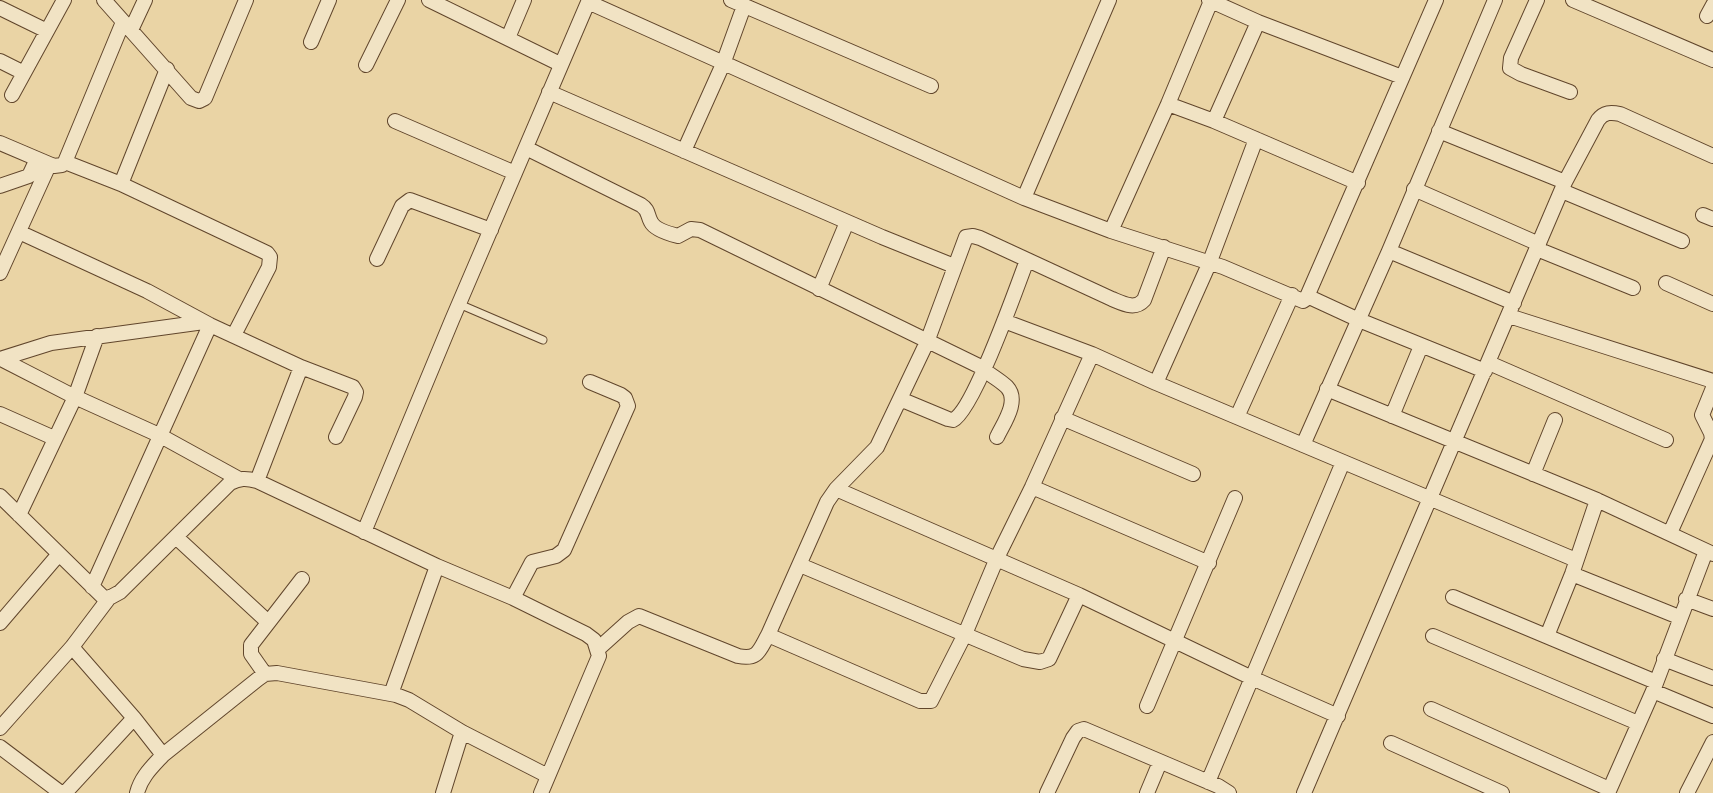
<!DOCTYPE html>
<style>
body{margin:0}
canvas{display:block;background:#ead4a5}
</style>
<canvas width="1713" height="793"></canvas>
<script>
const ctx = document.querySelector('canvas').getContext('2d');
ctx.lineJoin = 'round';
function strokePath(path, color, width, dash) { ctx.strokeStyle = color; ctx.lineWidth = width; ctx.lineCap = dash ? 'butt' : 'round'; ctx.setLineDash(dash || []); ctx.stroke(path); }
const lane = new Path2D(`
 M459,304L543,340`);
const street = new Path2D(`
 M104,0L191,98L199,101L205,98L246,0
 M429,0L560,64
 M731,0L931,86
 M1209,0L1258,22L1402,77
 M1537,0L1511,58L1510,68L1521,74L1570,92
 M1573,0L1713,60
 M588,2L1024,198L1111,231L1223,267L1303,301L1306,299L1436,0
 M0,8L47,31
 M1707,16L1713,5
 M131,30L145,0
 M508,38L524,0
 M311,42L329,0
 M0,61L24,73
 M366,65L398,0
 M549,92L882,237L954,266
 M12,95L64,0
 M1168,104L1214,121L1358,183
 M395,121L515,173
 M1214,121L1258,22
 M1439,131L1565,182
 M0,143L54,166L62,165L65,162L123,22
 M526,148L641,205C649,210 647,215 651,222C655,230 670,234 678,236L691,229L700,230L979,366C988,374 999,379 1007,387C1020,401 1003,424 997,437
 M684,151L723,64L744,6
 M65,162L121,184L267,253L270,257L269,267L234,335
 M121,184L167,69
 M0,186L29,176L37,159
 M1414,189L1539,244
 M1562,191L1682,241
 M1024,198L1109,0
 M1703,215L1713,219
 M1111,231L1168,104L1211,1
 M19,232L147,291L210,325L301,367L353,387L356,392L355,397L336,437
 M1537,249L1633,288
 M1389,251L1514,303
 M377,259L402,206L410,200L491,230
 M0,273L49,165
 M1666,283L1713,304
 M819,289L847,222
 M1307,296L1359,320L1485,371
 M1509,316L1713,381
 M1004,321L1092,354L1156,383L1576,560
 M0,359L51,343L204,322
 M1,359L75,397L159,435L239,479
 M1489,363L1666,440
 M1156,383L1209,264L1256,139
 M1327,389L1597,500L1713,554
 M900,399L948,419L953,420C973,411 1017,287 1027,260
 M0,414L54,438
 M1392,416L1421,346
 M1237,417L1292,295
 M1062,418L1193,474
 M1303,445L1389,251L1495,0
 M1533,474L1555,420
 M257,481L301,367
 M1032,487L1209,563
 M836,489L1079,595L1252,678L1338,716
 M0,496L103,597L109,598L120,592L230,483C240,478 246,478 257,481L437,566L513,598L586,634L594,640L599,656L541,793
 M19,515L75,397L97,336
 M364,532L452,320L589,0
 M1670,533L1712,439L1711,433L1702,415L1713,388
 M176,537L268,622
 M800,565L1023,659L1040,662L1049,659L1079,595
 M1572,574L1679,617
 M92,587L210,325
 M1453,597L1656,682
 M513,598L532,562L556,556L564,550L628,406L625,398L621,395L590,382
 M1686,599L1713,609
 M0,623L59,554
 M768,635L920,701H931L965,634L997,558L1032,487L1092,354
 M1433,636L1638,723
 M1547,636L1572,574L1597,500
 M72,647L134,718L163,755C152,767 141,777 137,793
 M598,649L628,622L639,616L738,656C758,660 759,651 768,635L827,502L836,489L877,447L927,342L966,237L973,236L980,238L1112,299C1124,304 1135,310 1144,300L1164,247
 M1664,659L1713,678
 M265,674L251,654V645L302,579
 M1653,691L1713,716
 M391,694L437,566
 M1147,706L1235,498
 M1431,709L1609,789
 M0,728L72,647L109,598
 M1391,743L1502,793
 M0,747L61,793
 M163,755L258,679L265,674L277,673L396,695L409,700L462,732L548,776
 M1208,782L1343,462
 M65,793L134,718
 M443,793L462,732
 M1047,793L1073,738L1078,731L1084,729L1218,786L1229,793
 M1147,793L1160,762
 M1304,793L1565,182L1598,120C1604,112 1611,112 1620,114L1713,156
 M1608,793L1653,691L1706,551
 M1687,793L1713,742`);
strokePath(lane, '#61462c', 9);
strokePath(street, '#61462c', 16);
strokePath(lane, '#f1e3c4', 7);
strokePath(street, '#f1e3c4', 14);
</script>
